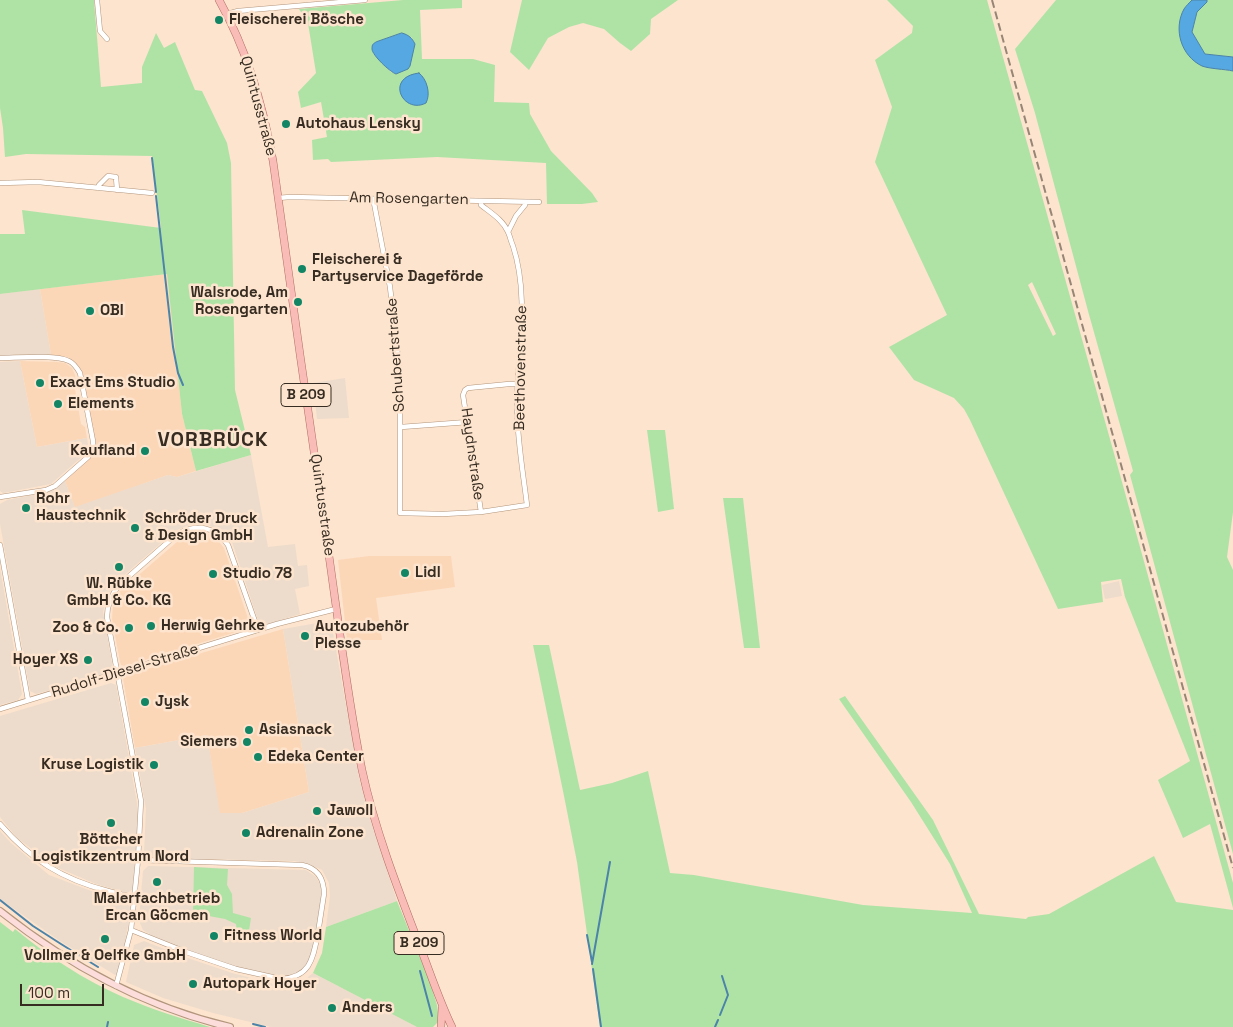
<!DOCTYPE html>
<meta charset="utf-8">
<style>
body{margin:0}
#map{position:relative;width:1233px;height:1027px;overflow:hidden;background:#fde4ce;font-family:"Space Grotesk",sans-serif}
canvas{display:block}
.scale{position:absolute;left:20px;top:984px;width:84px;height:22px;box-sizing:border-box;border:2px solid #372c21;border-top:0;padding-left:6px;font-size:15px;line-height:18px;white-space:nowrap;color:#372c21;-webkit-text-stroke:4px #fde4ce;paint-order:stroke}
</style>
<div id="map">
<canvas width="1233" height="1027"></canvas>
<div class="scale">100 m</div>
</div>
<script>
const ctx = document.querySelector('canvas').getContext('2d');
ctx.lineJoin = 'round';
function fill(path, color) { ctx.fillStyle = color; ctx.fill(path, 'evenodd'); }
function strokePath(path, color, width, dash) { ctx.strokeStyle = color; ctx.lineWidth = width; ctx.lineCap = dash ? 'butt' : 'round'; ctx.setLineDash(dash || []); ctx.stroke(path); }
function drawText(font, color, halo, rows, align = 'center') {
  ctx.font = font + ' "Space Grotesk",sans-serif'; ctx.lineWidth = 5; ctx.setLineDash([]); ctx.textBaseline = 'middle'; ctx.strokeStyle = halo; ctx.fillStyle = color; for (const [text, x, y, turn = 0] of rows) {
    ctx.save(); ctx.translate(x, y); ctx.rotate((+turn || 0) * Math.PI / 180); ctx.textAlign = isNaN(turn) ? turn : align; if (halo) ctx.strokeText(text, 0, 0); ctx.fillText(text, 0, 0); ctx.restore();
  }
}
fill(new Path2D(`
 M167,274L182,414L196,471L177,477L168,475L75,508L65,481L89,458L94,451L81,374L76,363L68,357L51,355L40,289Z
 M20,361L57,362L65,363L72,368L75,375L76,388L75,389L81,424L85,427L87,438L37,447Z
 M204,532L215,537L224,548L250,624L249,627L246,629L125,666L121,665L120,662L112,619L113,604L119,592L185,535L194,533Z
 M369,556H451L455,587L376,598L382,640H347L338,560Z
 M283,629L309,792L242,813H219L207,735L135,748L124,684L123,678L127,675Z`), '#fcd7b7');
fill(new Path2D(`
 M40,289L51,355H0V294Z
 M20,361L37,447L87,438L88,444L87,450L84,455L51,484L3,493L0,491V362Z
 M345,378L349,418L317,419L313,383Z
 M251,455L268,547L295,544L298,566L307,565L309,586L295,589L300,614L265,625L259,623L232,542L222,532L208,525L200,524L190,525L175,531L114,584L107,597L103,612L113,668L110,673L36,694L30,691L0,524V504L7,500L43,493L54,489L65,481L75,507L168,475L177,477Z
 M0,568L22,694L18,700L0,705Z
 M1119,581L1122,596L1105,599L1102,585Z
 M323,622L330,626L333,633L359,777L373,828L397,901L326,927L330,896L329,883L322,870L309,864L295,861L149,858L144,852L146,809L135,748L207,735L220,813H242L309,792L283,629Z
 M111,683L116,685L137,803L138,817L133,889L127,893L96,884L56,867L17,838L0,817V716Z
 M0,831L11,843L49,875L94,892L127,901L131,910L119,972L115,975L60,941L0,899Z
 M148,866L306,870L316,877L321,886L323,897L314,950L306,969L294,977L281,978L235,967L184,949L151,935L143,930L140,923L139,918L143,871Z
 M144,941L182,956L232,973L282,986L299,984L313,973L417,1027H271L213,1013L163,998L126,982L134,945Z`), '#eddccb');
fill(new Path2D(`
 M0,0H94L101,87L142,83V67L156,33L164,48L175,42L195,90L202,91L227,143L231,163L235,390L251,455L196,471L182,414L167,274L0,294V234H25L22,210L161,228L152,156L26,154L5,157L3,128L0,108Z
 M403,0H462V8L420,10L422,59H473L495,65L494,102L529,103L530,114L551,151L592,193L598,202L582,204H547L546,163L437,157L331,162L328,159L313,160L312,140L327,137L321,102L301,108L298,92L316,73L308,23L299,9ZM411,37L415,44L396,74L391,72L373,53Z
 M522,0H678L651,19L650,34L631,51L620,43L604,29L583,23L569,27L548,38L529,70L510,52Z
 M887,0H987L1122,482L1233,883V908L1210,824L1183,838L1158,780L1190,761L1125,597L1121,579L1101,582L1103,602L1058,609L970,420L964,409L954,398L914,380L889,347L947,315L875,162L892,107L875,60L912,33L913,26ZM1032,282L1056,334L1053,336L1028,285Z
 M1056,0H1192L1184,9L1203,66L1233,71V512L1227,557L1233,570V854L1130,475L1133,471L1088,311L1035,113L1015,49Z
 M1207,0H1233V57L1205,54L1192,32L1197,11L1207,2Z
 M647,430H665L674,509L658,512Z
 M723,498H743L760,648H744Z
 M533,645H549L580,790L612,783L648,771L670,873L694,875L863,905L972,913L950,864L911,802L839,699L845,696L933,820L979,914L1026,919L1028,917L1049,914L1154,856L1176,902L1233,910V1027H600L577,862L564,796Z
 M194,867L228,869L227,885L232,894L233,913L251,918L248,937L238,941L236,924L225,919L193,913Z
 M397,901L430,982L437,1005L439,1021L433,1027H417L313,973L322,953L326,927Z
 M0,922L13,932L15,929C48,956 84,980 123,997C151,1009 180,1018 210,1027H0Z`), '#afe3a6');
const water = new Path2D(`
 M1192,0H1207V2L1197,12L1192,32L1205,54L1233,57V71C1224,69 1210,69 1202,66C1181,56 1173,29 1184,9C1186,6 1189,3 1192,0Z
 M402,33C409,35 412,38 415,44L410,66L408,69L396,74C390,72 372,55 372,49C372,44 373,44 376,42Z
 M419,73C427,79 431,94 426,103C403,115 384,77 419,73Z`);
fill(water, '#55a8e2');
strokePath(water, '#4c83a8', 1);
strokePath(new Path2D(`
 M152,158L156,192
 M156,196L173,347L178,373L183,385
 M0,900L33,926L61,944L98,967
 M587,935L592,962
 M592,964L610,862
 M593,969L601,1027
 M420,971L432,1016
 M720,1015L728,995L722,976
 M253,1024L265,1027
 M107,1027L108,1022
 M715,1027L718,1020`), '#4c83a8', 2);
const street = new Path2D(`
 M97,0L100,31L107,39
 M227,14L238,11L365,0
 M0,183L38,182L152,193
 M98,188L99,185L108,176L116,177L117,190
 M278,198L290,197L539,202
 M374,199V203L390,287L400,374V513L443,514L481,512L527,505C523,472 517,439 517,406C517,352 530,298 513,246C511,242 510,236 508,232C503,220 491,213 481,205V201
 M508,232L516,216L525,205V202
 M0,358C16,358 55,354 69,361C74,363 77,368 80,373L93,441V449L88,457L55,486L46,490L0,497
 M401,427L468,422
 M481,512L463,395L465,390L468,388L509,384H518
 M0,545L28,700
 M0,709L277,624L336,609
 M0,824C31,860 62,879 108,891C117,893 125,896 135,897
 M131,930L186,952L236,969L281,979C311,977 313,958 318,933C320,920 322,907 324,894C324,878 317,868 302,865L138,860
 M116,986L131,930L138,860L141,801L107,617C107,604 111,595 119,585L176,535C196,523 215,526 228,545L258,630`);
const secondary = new Path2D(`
 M0,911C68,965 145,1007 230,1027`);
const primary = new Path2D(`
 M219,0C247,50 263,104 273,161C290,283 307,406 325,528C337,609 346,690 362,770C375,830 397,887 419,944C430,972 439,1000 452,1027
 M441,1027L442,1008`);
strokePath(street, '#b2957c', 5.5);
strokePath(secondary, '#b2957c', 8);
strokePath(primary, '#b26c63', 8);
strokePath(street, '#fff', 4.5);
strokePath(secondary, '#fcdddb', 6);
strokePath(primary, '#f9bcb7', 7);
strokePath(new Path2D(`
 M992,0L1233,868`), '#978575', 2, [8, 4]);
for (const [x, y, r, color] of [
 [219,20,5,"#128564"],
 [286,124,5,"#128564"],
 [302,269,5,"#128564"],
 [298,302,5,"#128564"],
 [90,311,5,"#128564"],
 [40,383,5,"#128564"],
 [58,404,5,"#128564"],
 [145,451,5,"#128564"],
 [26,508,5,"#128564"],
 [135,528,5,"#128564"],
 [119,567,5,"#128564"],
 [405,573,5,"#128564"],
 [213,574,5,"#128564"],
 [151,626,5,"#128564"],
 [129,628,5,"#128564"],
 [305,636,5,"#128564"],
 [88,660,5,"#128564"],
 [145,702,5,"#128564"],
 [249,730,5,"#128564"],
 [247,742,5,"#128564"],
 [258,757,5,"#128564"],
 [154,765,5,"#128564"],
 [317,811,5,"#128564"],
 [111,823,5,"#128564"],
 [246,833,5,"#128564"],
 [157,882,5,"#128564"],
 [214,936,5,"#128564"],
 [105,939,5,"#128564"],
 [193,984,5,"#128564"],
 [332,1008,5,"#128564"]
]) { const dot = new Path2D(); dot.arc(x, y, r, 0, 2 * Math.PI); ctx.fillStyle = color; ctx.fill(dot); strokePath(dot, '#fde4ce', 2); }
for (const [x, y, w] of [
 [306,395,50],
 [419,943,50]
]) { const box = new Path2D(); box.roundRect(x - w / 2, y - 11.5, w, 23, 4); ctx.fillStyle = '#fde4ce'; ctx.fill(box); strokePath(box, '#372c21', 1); }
drawText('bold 14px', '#372c21', null, [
 ["B 209",306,395],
 ["B 209",419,943]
]);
drawText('bold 15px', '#372c21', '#fde4ce', [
 ["Fleischerei Bösche",229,20],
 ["Autohaus Lensky",296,124],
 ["Fleischerei &",312,260],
 ["Partyservice Dageförde",312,277],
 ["Walsrode, Am",288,293,"right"],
 ["Rosengarten",288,310,"right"],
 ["OBI",100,311],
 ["Exact Ems Studio",50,383],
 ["Elements",68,404],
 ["Kaufland",135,451,"right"],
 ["Rohr",36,499],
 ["Haustechnik",36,516],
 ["Schröder Druck",145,519],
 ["& Design GmbH",145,536],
 ["Lidl",415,573],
 ["Studio 78",223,574],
 ["W. Rübke",119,584,"center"],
 ["GmbH & Co. KG",119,601,"center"],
 ["Herwig Gehrke",161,626],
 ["Autozubehör",315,627],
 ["Plesse",315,644],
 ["Zoo & Co.",119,628,"right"],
 ["Hoyer XS",78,660,"right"],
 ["Jysk",155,702],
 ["Asiasnack",259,730],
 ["Siemers",237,742,"right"],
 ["Edeka Center",268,757],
 ["Kruse Logistik",144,765,"right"],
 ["Jawoll",327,811],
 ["Adrenalin Zone",256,833],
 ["Böttcher",111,840,"center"],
 ["Logistikzentrum Nord",111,857,"center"],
 ["Malerfachbetrieb",157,899,"center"],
 ["Ercan Göcmen",157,916,"center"],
 ["Fitness World",224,936],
 ["Vollmer & Oelfke GmbH",105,956,"center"],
 ["Autopark Hoyer",203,984],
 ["Anders",342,1008]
], 'left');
drawText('15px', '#372c21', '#fde4ce', [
 ["Quintusstraße",258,106,75],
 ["Am Rosengarten",409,199,1],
 ["Schubertstraße",396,355,-94],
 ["Beethovenstraße",521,368,-89],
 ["Haydnstraße",472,454,82],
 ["Quintusstraße",322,505,82],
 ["Rudolf-Diesel-Straße",125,671,-17]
]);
ctx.letterSpacing = '1px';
drawText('bold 20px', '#372c21', '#fde4ce', [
 ["VORBRÜCK",213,441]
]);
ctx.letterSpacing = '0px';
</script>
